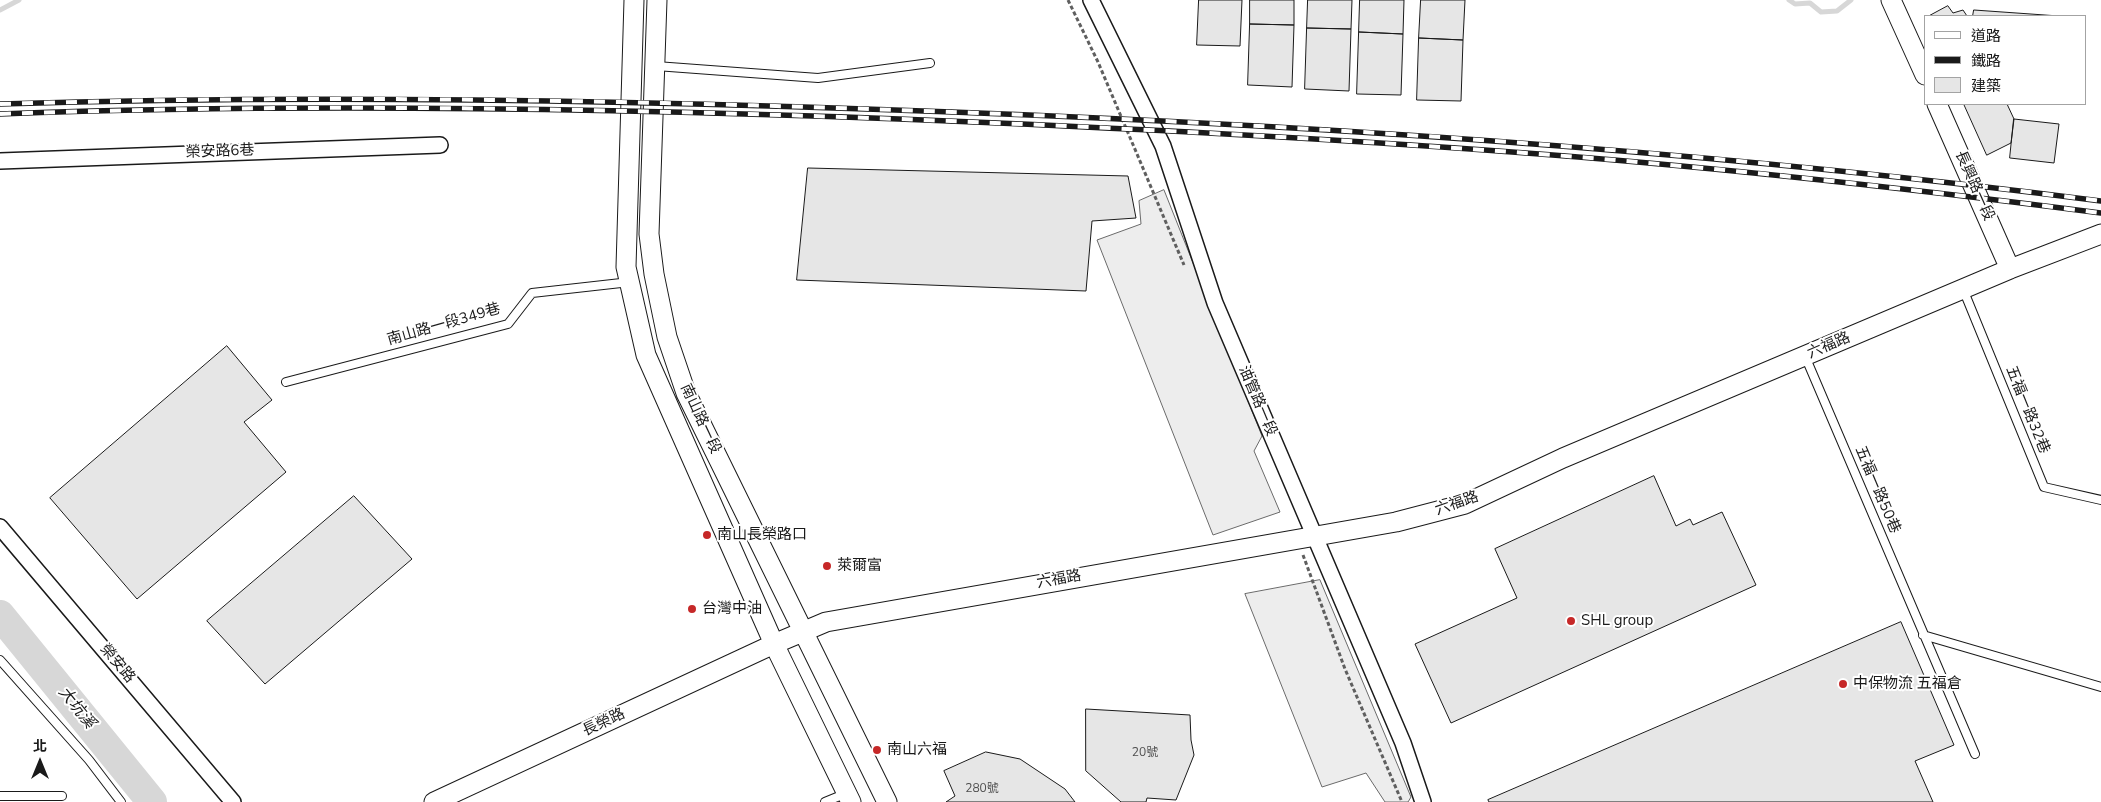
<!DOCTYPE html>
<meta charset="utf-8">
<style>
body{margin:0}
#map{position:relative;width:2101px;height:802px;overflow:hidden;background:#fff;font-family:"Nunito Sans","Noto Sans TC",sans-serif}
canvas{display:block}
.legend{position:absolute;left:1924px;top:15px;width:162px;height:90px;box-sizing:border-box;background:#fff;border:1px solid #a3a3a3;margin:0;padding:6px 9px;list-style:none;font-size:15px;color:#1a1a1a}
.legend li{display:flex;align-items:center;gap:10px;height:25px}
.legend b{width:25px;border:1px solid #a3a3a3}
.north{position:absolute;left:15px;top:737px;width:50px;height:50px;-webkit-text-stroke:4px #fff;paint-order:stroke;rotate:0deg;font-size:14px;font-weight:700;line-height:20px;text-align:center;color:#1a1a1a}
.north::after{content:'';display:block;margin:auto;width:18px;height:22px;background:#1a1a1a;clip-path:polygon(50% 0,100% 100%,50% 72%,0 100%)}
</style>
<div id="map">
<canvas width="2101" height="802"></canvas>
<ul class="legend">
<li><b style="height:6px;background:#fff"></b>道路</li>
<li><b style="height:6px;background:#1a1a1a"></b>鐵路</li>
<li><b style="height:14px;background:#e6e6e6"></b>建築</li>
</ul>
<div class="north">北</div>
</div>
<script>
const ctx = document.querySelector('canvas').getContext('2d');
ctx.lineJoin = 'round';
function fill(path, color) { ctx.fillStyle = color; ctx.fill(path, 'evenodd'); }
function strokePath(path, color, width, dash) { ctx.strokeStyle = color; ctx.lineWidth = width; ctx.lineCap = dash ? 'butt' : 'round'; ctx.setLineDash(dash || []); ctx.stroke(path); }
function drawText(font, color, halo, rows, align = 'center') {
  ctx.font = font + ' "Nunito Sans","Noto Sans TC",sans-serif'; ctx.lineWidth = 4; ctx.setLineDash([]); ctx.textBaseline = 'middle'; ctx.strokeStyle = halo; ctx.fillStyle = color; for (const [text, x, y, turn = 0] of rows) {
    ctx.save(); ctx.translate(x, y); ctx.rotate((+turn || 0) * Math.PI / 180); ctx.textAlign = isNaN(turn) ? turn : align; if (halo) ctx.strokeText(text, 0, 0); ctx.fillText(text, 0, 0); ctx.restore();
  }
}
const built = new Path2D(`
 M1164,190L1262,436L1254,451L1280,512L1213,535L1097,240L1141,224L1139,201Z
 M1320,580L1411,797L1408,802H1385L1366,773L1322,787L1245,594Z`);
fill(built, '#ededed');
strokePath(built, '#6a6a6a', 1);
strokePath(new Path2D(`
 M1789,0L1795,4L1810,3L1821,12L1837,11L1851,0
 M0,10L19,0`), '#d7d7d7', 5);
strokePath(new Path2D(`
 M0,615L152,802`), '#d7d7d7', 30);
const building = new Path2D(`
 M1199,0H1242L1240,46L1197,45Z
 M1250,0H1294V25L1250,24Z
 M1308,0H1352L1351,29L1307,28Z
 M1360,0H1404L1403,34L1359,32Z
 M1421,0H1465L1463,40L1419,38Z
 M1948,6L1953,13L1963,10L1967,16H1929Z
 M1974,10L2059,16H1973Z
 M1250,24L1294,25L1292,87L1248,85Z
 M1307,28L1351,29L1349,91L1305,89Z
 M1359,32L1403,34L1401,95L1357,94Z
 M1419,38L1463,40L1461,101L1417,100Z
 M1964,104H2007L2014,119L2011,143L1987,155Z
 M2014,119L2059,124L2054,163L2010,158Z
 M808,168L1128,176L1136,218L1092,221L1086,291L797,280Z
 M227,346L272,400L244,422L286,472L137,599L50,498Z
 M1654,476L1676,526L1690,519L1693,525L1722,512L1756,585L1451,723L1415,644L1517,598L1495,549Z
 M354,496L412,559L265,684L207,621Z
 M1901,622L1954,745L1915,761L1933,802H1489L1488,800Z
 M1086,709L1190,715L1191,740L1194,755L1176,800L1147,798L1146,802H1121L1086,771Z
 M986,752L1020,759L1065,789L1075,802H946L955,796L944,771Z`);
fill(building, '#e6e6e6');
strokePath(building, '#1a1a1a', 1);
const service = new Path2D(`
 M656,66L818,78L930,63
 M1963,289L2044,487L2101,500
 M1805,356L1975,754
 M286,382L508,324L532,293L630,282
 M1923,635L2101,687
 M0,660L89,760L121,802
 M0,796H62
 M825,802L847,793`);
const minor = new Path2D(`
 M1091,0L1163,146L1215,303L1403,743L1423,802
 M0,161L440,145
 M0,527L233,802`);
const tertiary = new Path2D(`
 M634,0L626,267L646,355L774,644L851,802
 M657,0L649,234L654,274L667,337L686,393L887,802
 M1891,0L1925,75
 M1937,104L2010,269
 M434,802L774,644L826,622L1396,522L1465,504L1563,458L2010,269L2101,234`);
strokePath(service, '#1a1a1a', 10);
strokePath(minor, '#1a1a1a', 18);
strokePath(tertiary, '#1a1a1a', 21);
strokePath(new Path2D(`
 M1068,0L1098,62L1184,265
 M1303,555L1345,669L1402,802`), '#5f5f5f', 3, [4, 2.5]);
strokePath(service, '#fff', 8);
strokePath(minor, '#fff', 15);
strokePath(tertiary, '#fff', 19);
const rail = new Path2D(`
 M0,104C317,94 635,100 952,112C1336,126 1720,152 2101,201
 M0,114C300,103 600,108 899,119C1103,127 1308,137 1512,152C1709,166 1905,188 2101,213`);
strokePath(rail, '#1a1a1a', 5.5);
strokePath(rail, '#fff', 4, [11]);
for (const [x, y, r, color] of [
 [707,535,5,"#c62828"],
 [827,566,5,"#c62828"],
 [692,609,5,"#c62828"],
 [1571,621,5,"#c62828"],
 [1843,684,5,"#c62828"],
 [877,750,5,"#c62828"]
]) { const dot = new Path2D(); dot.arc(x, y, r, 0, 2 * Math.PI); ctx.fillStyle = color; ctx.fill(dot); strokePath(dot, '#fff', 2); }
drawText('12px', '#4d4d4d', null, [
 ["20號",1145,753],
 ["280號",982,789]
]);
drawText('15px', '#1a1a1a', '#fff', [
 ["榮安路6巷",220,152,-2],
 ["長興路一段",1974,186,66],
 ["南山路一段349巷",444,325,-16],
 ["六福路",1829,346,-23],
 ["油管路一段",1257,401,67],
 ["五福一路32巷",2027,410,68],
 ["南山路一段",700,419,65],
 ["五福一路50巷",1877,490,67],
 ["六福路",1457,504,-19],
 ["六福路",1059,580,-10],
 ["榮安路",117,664,50],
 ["長榮路",604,723,-25]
]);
drawText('15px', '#1a1a1a', '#fff', [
 ["南山長榮路口",717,535],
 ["萊爾富",837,566],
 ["台灣中油",702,609],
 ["SHL group",1581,621],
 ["中保物流 五福倉",1853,684],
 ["南山六福",887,750]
], 'left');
drawText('italic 16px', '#1a1a1a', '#fff', [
 ["大坑溪",76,708,51]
]);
</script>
